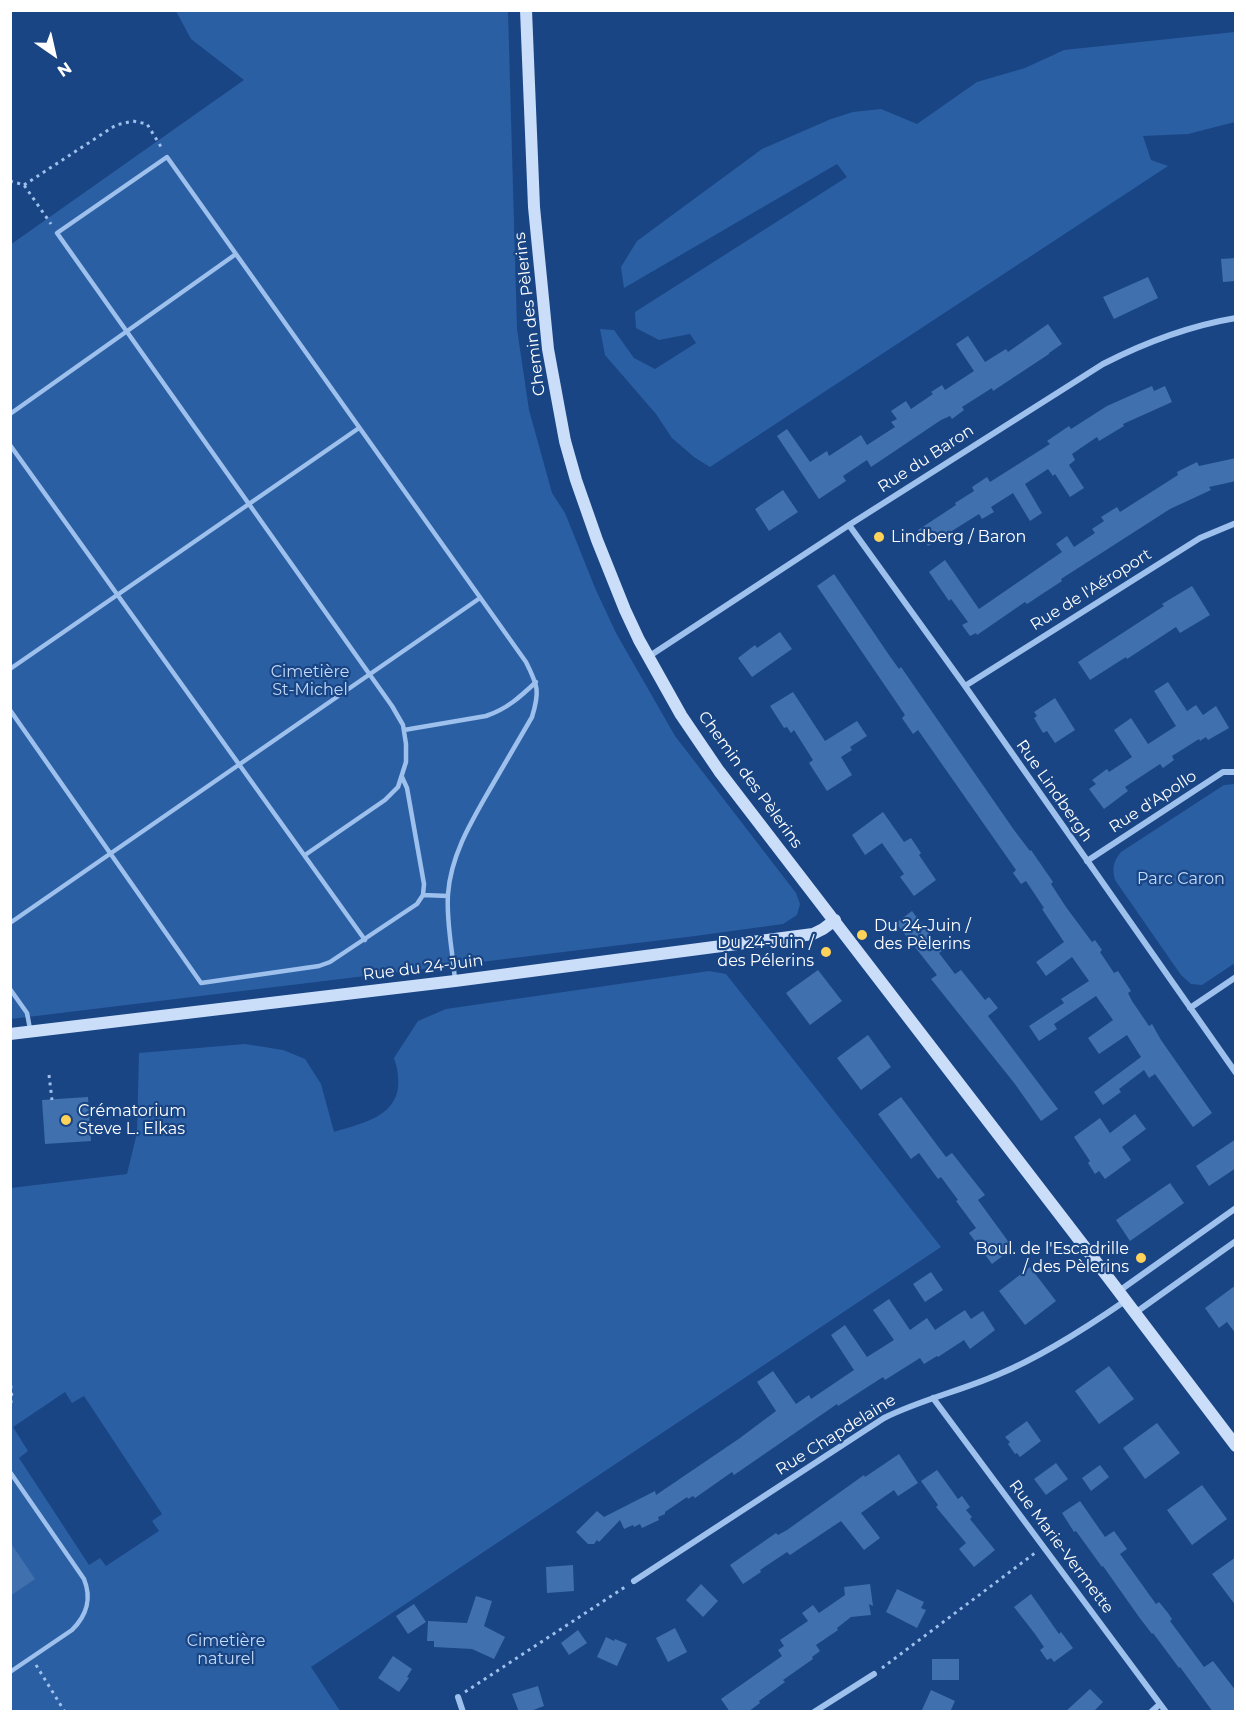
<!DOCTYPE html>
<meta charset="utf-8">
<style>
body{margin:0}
#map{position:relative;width:1246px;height:1722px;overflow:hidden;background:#194584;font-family:Montserrat,sans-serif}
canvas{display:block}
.frame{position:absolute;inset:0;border:12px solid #fff;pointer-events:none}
.north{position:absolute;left:24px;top:24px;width:60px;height:60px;-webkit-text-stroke:4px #194584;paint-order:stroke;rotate:146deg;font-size:16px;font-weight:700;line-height:24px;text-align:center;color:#fff}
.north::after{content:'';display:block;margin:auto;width:21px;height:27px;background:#fff;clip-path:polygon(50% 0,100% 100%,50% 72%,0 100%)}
</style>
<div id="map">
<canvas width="1246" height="1722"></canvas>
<div class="frame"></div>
<div class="north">N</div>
</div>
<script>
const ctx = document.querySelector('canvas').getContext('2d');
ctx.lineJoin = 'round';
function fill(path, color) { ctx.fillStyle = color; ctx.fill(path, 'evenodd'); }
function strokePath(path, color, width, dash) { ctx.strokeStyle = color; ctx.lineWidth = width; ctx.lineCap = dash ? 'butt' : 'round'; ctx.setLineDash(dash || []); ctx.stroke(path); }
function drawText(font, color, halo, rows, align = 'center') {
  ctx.font = font + ' Montserrat,sans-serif'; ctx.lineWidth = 4.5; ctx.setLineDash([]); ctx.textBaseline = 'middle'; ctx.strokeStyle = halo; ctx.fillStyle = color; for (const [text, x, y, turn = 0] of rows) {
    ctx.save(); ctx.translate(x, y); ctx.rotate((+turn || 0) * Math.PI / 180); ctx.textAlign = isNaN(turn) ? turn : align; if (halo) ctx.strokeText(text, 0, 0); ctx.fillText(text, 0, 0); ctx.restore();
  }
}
fill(new Path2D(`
 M176,11H508L517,329L529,410L552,493L565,513L595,588L616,633L675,736L796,893L800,904L797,915L783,924L695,936L11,1019L10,245L244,80L191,39Z
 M1235,32V122L1188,134L1143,136L1151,160L1168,166L710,467L694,457L672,438L656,414L605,355L600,329L614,330L634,358L655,369L696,343L690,334L659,340L636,328L635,312L847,177L837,164L624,288L621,267L637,241L762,149L831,119L853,112L881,109L917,124L977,82L1025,68L1064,50Z
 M1235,784V963L1202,985L1191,984L1181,975L1115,880C1112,868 1113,862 1121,852L1224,785Z
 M709,971L726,974L941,1247L311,1667L340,1711H11V1188L127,1174L137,1133L139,1053L245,1044L283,1050L305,1059L321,1084L334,1132C363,1123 402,1116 398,1077C398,1071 396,1064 394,1058L418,1021L446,1009ZM65,1392L72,1403L84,1396L162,1514L152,1521L159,1531L106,1566L100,1558L89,1565L19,1458L28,1451L13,1427Z`), '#2b5fa3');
fill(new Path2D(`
 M1236,258V281L1223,282L1221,259Z
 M1148,277L1158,298L1114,319L1103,297Z
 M1048,324L1062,344L1049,353V354L993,391L992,388L962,407L964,410L952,419L950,416L941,420L871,467L867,460L843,476L846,481L819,499L777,436L787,429L810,462L827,451L829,456L861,435L867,445L895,427L891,422L897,419L891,411L906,401L911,409L933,394L931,392L942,385L945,390L974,371L956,344L968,336L985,362L1006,349L1008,352Z
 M1152,386L1154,391L1165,386L1172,402L1123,424L1124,426L1099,441L1097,437L1072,454L1075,460L1069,465L1084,488L1070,497L1055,474L1053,476L1048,469L1025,484L1042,513L1030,521L1013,493L991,507L994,512L982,519L979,514L928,546L918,530L956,505L955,503L974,491L972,487L987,477L990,482L1050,444L1047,441L1069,426L1071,429L1107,406Z
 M1236,458V481L1209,487L1211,490L1170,509L1061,579L1062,581L1027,604L1025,602L977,635L976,633L970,636L962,625L968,622L951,599L949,601L929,572L945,560L979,609L1062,552L1056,544L1067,536L1074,547L1095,533L1092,529L1104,521L1101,517L1117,507L1120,512L1178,475L1177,472L1197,462L1199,466Z
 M783,490L798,512L769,531L755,509Z
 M834,574L889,655L899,669L901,667L1014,830L1030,851L1031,850L1053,882L1051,884L1066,907L1092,942L1095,940L1102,950L1100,952L1114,973L1118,971L1131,991L1128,993L1132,1001L1149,1026L1152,1024L1161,1040L1212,1113L1193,1127L1155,1074L1149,1078L1144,1070L1119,1089L1121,1092L1103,1105L1094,1092L1141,1057L1127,1035L1099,1054L1088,1038L1113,1020L1096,996L1054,1024L1057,1029L1039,1041L1029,1026L1064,1003L1061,999L1089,981L1072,957L1046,976L1036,962L1064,942L1042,909L1044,908L1026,881L1021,884L1013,873L1016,870L918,730L913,734L902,718L905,715L817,586Z
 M1192,586L1210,615L1180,633L1176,627L1127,659L1126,657L1090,680L1078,662L1164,606L1162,604Z
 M780,632L792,649L752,677L738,658L755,645L757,648Z
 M1168,682L1187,711L1196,705L1203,715L1216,706L1229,728L1208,740L1206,737L1200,741L1199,739L1172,756L1174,760L1163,768L1160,764L1125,787L1128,791L1104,809L1089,789L1096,784L1092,780L1107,769L1109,772L1132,757L1114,730L1131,718L1148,744L1176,726L1154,691Z
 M793,692L825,741L857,721L867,736L850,747L852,750L841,757L852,775L827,791L809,763L813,760L794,730L791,733L787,727L784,728L770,706Z
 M1055,698L1075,730L1055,743L1047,731L1043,733L1034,718L1037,716L1034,712Z
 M883,812L904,842L911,838L921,853L919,855L936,880L914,896L900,877L904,874L882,843L865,855L852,835Z
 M912,911L942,951L939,953L955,974L961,970L985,1000L989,997L998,1008L988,1016L1058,1109L1041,1121L1015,1084L931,979L937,975L896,923Z
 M818,970L842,1001L810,1025L786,993Z
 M868,1035L891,1067L861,1090L837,1058Z
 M88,1097L91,1141L45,1144L42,1100Z
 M901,1097L946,1157L952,1153L985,1195L978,1200L1013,1248L992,1264L969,1233L976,1228L956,1201L958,1200L941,1177L938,1179L919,1153L911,1159L878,1114Z
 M1135,1114L1146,1129L1122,1147L1131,1160L1105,1179L1099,1171L1095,1174L1088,1163L1090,1161L1074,1137L1100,1118L1110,1133Z
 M1236,1139V1168L1209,1186L1196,1166Z
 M1170,1183L1184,1203L1130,1241L1116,1220Z
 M1030,1267L1056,1301L1025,1325L999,1291Z
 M931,1272L943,1290L925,1302L913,1284Z
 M1236,1285V1334L1227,1322L1219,1328L1205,1308Z
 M889,1299L910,1330L927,1318L935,1330L965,1310L971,1319L983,1311L995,1330L970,1349L964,1340L938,1357L937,1356L924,1364L920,1358L885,1380L883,1377L838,1406L837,1404L734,1475L732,1472L695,1498L693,1496L688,1499L687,1497L665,1512V1514L658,1517L659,1520L642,1528L640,1524L634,1527L633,1525L624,1529L620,1520L599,1542L597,1540L594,1544H588L576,1532L597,1511L604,1517L655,1491L656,1495L740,1438L776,1411L757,1382L773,1371L796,1404L809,1395L811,1399L854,1370L831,1335L845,1325L867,1357L894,1340L873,1310Z
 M1109,1366L1134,1399L1099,1424L1075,1391Z
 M1027,1421L1041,1441L1020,1457L1017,1453L1015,1454L1008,1444L1010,1442L1005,1437Z
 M1157,1423L1180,1453L1145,1479L1123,1448Z
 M899,1454L918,1483L898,1496L894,1490L861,1513L880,1538L864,1550L841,1521L790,1555L787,1552L760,1570L761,1572L743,1584L730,1565L776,1533L778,1535L787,1530L864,1475L865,1477Z
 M1056,1463L1068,1479L1046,1495L1034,1479Z
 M1100,1465L1109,1477L1091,1491L1082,1478Z
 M937,1470L958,1499L962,1496L970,1507L966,1510L972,1517L970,1519L995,1550L974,1567L959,1549L966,1543L936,1507L938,1505L921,1481Z
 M1202,1485L1227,1519L1192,1545L1167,1510Z
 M1080,1501L1105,1537L1114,1531L1127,1549L1120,1554L1156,1604L1159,1602L1168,1613L1172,1619L1170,1621L1204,1667L1213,1661L1236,1691V1712H1213L1180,1667L1179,1668L1153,1633L1152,1634L1139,1617L1103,1566L1102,1567L1076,1531L1074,1532L1062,1513Z
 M10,1542L35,1579L10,1596Z
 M1236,1557V1606L1212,1574Z
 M573,1565L574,1591L547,1593L546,1567Z
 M701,1584L718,1601L703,1617L686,1600Z
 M870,1584L873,1606L869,1604L871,1615L851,1617L837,1628L838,1630L816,1645L820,1651L812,1657L813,1659L783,1680L785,1682L759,1701L760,1703L748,1712H730L721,1699L782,1656L778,1650L784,1646L780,1640L808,1621L802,1613L813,1605L819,1613L845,1595L844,1587Z
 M897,1589L924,1602L921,1608L926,1610L917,1628L886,1612Z
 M1031,1594L1059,1634L1061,1632L1073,1648L1054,1662L1051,1658L1047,1660L1040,1650L1044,1647L1035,1634L1014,1607Z
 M476,1596L492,1601L484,1626L505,1637L494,1659L472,1649L434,1647V1641H427L428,1621L467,1623Z
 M414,1604L426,1622L408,1634L396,1616Z
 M675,1628L687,1652L668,1662L656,1638Z
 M578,1630L587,1643L569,1655L561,1643Z
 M606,1637L614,1641L615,1639L627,1644L617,1666L597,1657Z
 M393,1656L412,1669L407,1677L409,1678L399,1692L378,1678Z
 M932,1659H959V1680H932Z
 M538,1686L544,1706L528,1712H519L512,1694Z
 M1090,1689L1103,1702L1093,1712H1065Z
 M931,1690L955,1701L950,1712H921Z`), '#4170ae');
strokePath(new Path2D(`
 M10,181L24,185L51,224
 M24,185L116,125L133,121L147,124L163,150
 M49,1075L52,1100
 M10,1378L12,1398L10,1406
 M36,1665L65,1712
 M882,1668L1035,1553
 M465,1692L625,1587`), '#9dc0ec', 3, [3, 4.5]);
strokePath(new Path2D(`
 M10,414L236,254
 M10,445L365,940
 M10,669L359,428
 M10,710L201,983L319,966L330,962L417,904L423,895L424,884L407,788L402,777
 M404,730L486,716C507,709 520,697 536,682
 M305,855L385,800L398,787L406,762V744L403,725L392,706L57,233L167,157L526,662C538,686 540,691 532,717C518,741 504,765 490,789C471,822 451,855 448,894C446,923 453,952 455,981
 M423,895L448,896
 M10,923L480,598
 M10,989L27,1013L30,1029
 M10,1472L84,1579C92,1599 87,1615 72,1630L10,1672`), '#9dc0ec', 4.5);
strokePath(new Path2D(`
 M849,525L965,686L1236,1073
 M648,657L849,525L1103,364C1146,342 1188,326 1236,318
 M965,686L1200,538L1236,523
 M1087,861L1223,772H1236
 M1190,1008L1236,977
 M1119,1291L1236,1208
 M1135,1313L1236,1241
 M933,1398L1166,1712
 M634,1581L884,1418C920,1400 960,1391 997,1375C1041,1357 1086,1328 1125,1301
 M458,1697L463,1712
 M814,1712L874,1674
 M1151,1712L1160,1704`), '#9dc0ec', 6);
strokePath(new Path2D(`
 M526,10L534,207L548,349L565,441L576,480L597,540L625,610L639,640L681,715L719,771L1107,1276L1236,1446
 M10,1034L455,981L813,934L823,929L835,920`), '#caddf9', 12);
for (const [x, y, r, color] of [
 [879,537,6,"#ffd259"],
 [862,935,6,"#ffd259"],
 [826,952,6,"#ffd259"],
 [66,1120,6,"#ffd259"],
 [1141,1258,6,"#ffd259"]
]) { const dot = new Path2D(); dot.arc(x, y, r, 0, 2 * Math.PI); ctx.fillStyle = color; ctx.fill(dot); strokePath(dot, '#194584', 2); }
drawText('16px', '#fff', '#194584', [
 ["Chemin des Pèlerins",530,314,-97],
 ["Rue du Baron",926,459,-33],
 ["Rue de l'Aéroport",1091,590,-32],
 ["Chemin des Pèlerins",750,780,54],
 ["Rue Lindbergh",1054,791,55],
 ["Rue d'Apollo",1153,802,-33],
 ["Rue du 24-Juin",423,968,-7],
 ["Rue Chapdelaine",836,1435,-32],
 ["Rue Marie-Vermette",1061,1547,53]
]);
drawText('16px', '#fff', '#194584', [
 ["Lindberg / Baron",891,537],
 ["Du 24-Juin /",874,926],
 ["des Pèlerins",874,944],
 ["Du 24-Juin /",814,943,"right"],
 ["des Pélerins",814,961,"right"],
 ["Crématorium",78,1111],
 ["Steve L. Elkas",78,1129],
 ["Boul. de l'Escadrille",1129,1249,"right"],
 ["/ des Pèlerins",1129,1267,"right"]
], 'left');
drawText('16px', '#c3daf9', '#194584', [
 ["Cimetière",310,672],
 ["St-Michel",310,690],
 ["Parc Caron",1181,879],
 ["Cimetière",226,1641],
 ["naturel",226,1659]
]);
</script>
